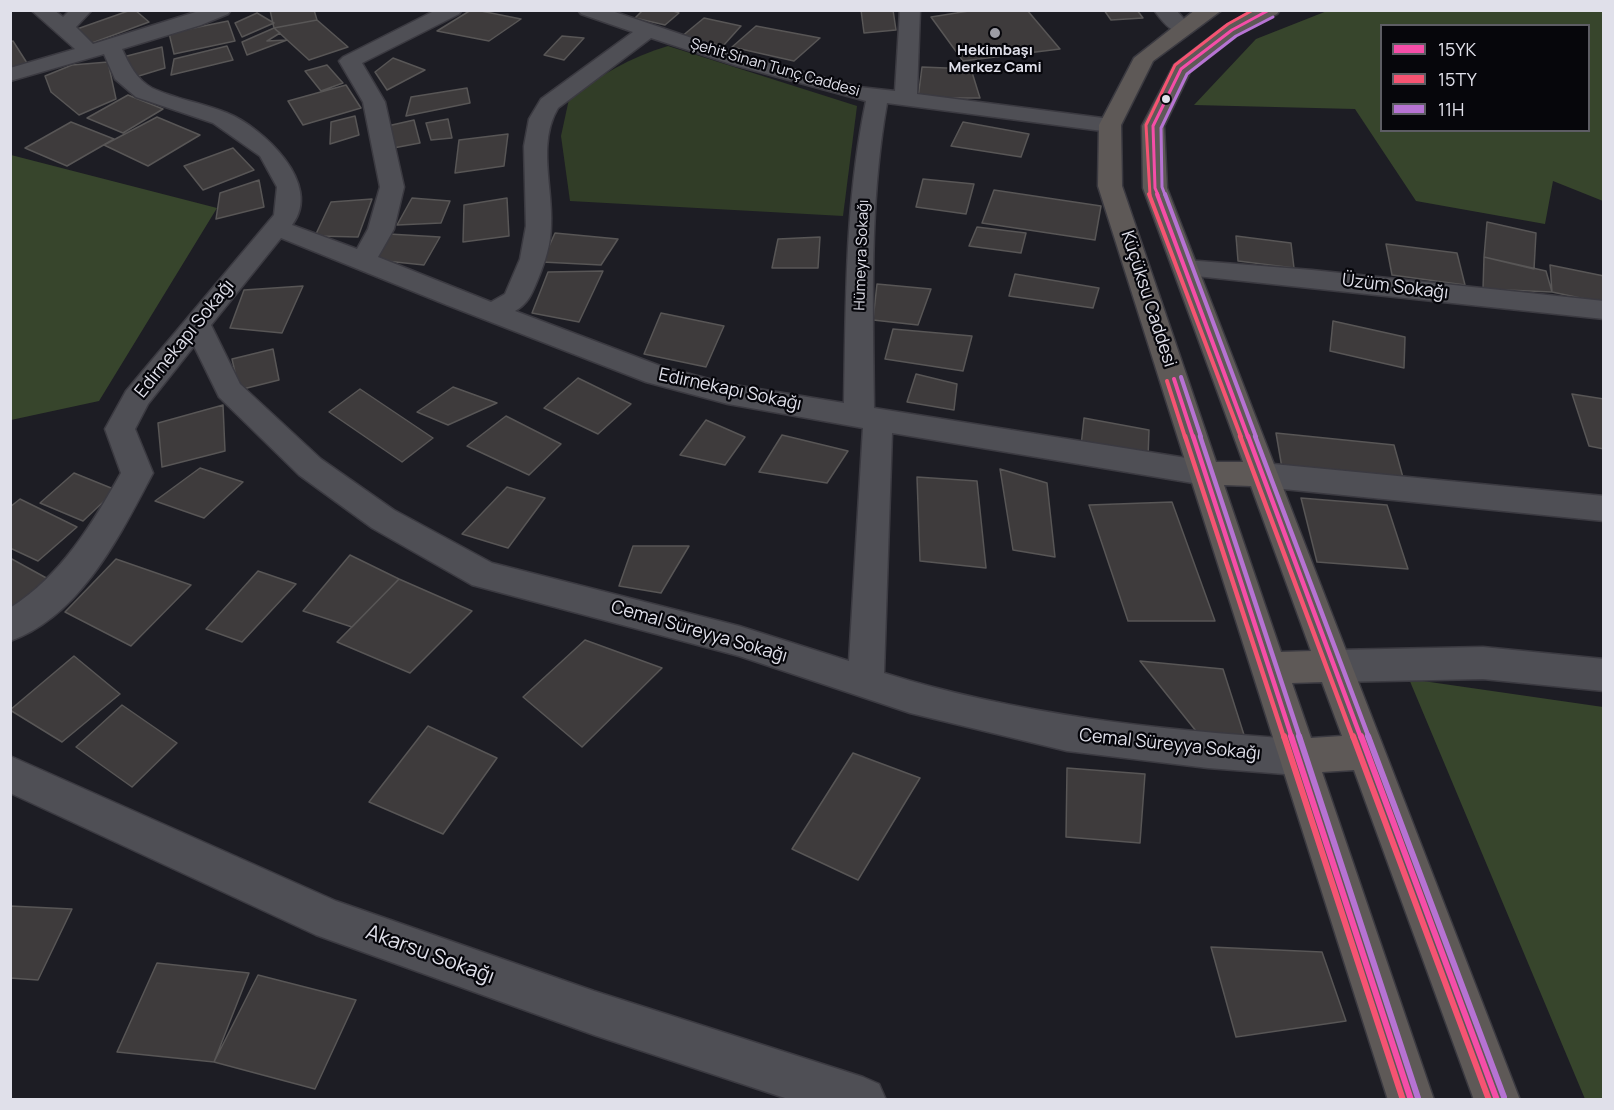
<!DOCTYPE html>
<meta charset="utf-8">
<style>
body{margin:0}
#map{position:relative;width:1614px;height:1110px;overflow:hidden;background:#1d1d24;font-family:Manrope,sans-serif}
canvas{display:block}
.frame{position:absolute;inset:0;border:12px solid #e0e0ea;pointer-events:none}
.legend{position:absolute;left:1380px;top:24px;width:210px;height:108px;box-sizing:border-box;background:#06060b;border:2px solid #5d5d64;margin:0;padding:8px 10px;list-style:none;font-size:18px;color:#e0e0ea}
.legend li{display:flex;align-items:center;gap:12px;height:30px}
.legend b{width:30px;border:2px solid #5d5d64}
</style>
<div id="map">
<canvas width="1614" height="1110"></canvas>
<div class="frame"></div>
<ul class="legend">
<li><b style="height:8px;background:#f54da8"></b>15YK</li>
<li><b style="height:8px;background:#f65372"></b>15TY</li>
<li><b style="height:8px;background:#b673d3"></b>11H</li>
</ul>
</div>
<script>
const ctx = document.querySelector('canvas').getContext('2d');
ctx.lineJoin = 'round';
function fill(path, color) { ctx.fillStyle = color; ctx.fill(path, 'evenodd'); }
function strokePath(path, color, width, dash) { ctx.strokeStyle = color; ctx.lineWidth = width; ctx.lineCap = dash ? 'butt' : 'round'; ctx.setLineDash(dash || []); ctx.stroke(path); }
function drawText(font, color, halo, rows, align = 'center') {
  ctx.font = font + ' Manrope,sans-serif'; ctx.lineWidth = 4.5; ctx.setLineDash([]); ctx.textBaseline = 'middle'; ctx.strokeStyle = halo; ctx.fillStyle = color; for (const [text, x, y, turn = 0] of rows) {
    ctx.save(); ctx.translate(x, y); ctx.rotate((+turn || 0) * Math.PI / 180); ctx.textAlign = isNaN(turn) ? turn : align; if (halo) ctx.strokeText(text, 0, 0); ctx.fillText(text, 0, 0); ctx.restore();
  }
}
fill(new Path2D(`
 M668,46L857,106L843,216L570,201L561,136L569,99C599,76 630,57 668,46Z`), '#313d27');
fill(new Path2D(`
 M1327,11H1603V201L1553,181L1545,224L1416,201L1355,109L1194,105L1256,39ZM1382,26H1588V130H1382Z
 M11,155L217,208L99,401L11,420Z
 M1409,679L1603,707V1099H1585Z`), '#37452c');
const building = new Path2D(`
 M131,10H135L149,22L92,43L77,29Z
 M270,10H314L317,20L274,28Z
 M471,10H476L521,19L489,41L437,31Z
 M643,10H671L679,13L665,25L635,18Z
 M861,10H893L896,30L864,33Z
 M975,10H1027L1060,49L963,61L931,17Z
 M1104,10H1137L1143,18L1111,20Z
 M257,13L274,23L242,37L235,23Z
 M704,18L741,26L723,46L681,37Z
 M317,20L348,47L309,60L274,28Z
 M228,21L235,41L174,54L169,33Z
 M756,26L820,38L794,61L732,47Z
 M274,28L280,33L267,41L287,40L247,55L242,42Z
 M562,36L584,38L564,60L544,55Z
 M13,41L27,63L10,69V42Z
 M227,46L233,60L171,75L174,59Z
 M162,47L165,68L129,79L123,57Z
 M393,58L425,70L387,90L375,72Z
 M108,62L116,99L79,115L51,92L45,76L72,65Z
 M327,65L343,83L321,91L305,71Z
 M922,67L971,69L980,98H918Z
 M346,85L361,108L303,125L288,101Z
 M467,88L470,103L406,116L411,97Z
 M128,95L163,109L123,133L87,118Z
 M355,116L359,135L330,144L331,122Z
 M157,117L200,135L148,166L104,145Z
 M448,119L452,138L431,140L426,123Z
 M414,120L420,143L388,149L383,127Z
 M71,122L114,139L67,166L25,148Z
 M963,122L1029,134L1021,157L951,146Z
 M508,134L504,166L455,173L459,140Z
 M233,148L254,170L203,190L184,166Z
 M923,179L974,184L966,214L916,207Z
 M259,180L264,207L216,219L220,193Z
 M994,190L1101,206L1095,240L982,223Z
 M412,198L450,201L441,223L397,225Z
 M507,198L509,236L463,242L464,205Z
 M372,199L358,237L315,236L331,202Z
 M1487,222L1536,233L1534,269L1484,257Z
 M977,227L1026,233L1021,253L969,246Z
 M555,233L618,239L601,265L542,262Z
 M389,234L440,237L424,265L376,260Z
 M1236,236L1291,243L1294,268L1238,261Z
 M820,237L818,268H772L778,239Z
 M1386,244L1457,253L1465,285L1392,275Z
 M1484,257L1546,271L1552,292L1483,289Z
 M1550,265L1604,276V303L1552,292Z
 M603,271L579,322L532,313L548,272Z
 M1015,274L1099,288L1093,308L1009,296Z
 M877,284L931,289L918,325L873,320Z
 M303,286L282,333L230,328L244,290Z
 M661,313L724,326L706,367L644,354Z
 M1333,321L1405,337L1404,368L1330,351Z
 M893,329L972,336L963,371L885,359Z
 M273,349L279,380L239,390L232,359Z
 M916,374L957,384L954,410L907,402Z
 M578,378L631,404L598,434L544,408Z
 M453,387L497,403L448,425L417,412Z
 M360,389L433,438L402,462L329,412Z
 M1572,394L1604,399V449L1589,446Z
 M223,405L225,451L162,467L158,423Z
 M506,416L561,444L529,475L467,446Z
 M1084,418L1149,430L1148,458L1081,446Z
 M706,420L745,437L725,465L680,455Z
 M1276,433L1394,445L1404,481L1282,468Z
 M782,435L848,451L827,483L759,472Z
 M200,468L243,482L204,518L155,501Z
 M1000,469L1047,483L1055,557L1013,550Z
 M74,473L116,490L83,521L40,503Z
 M917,477L977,481L986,568L920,561Z
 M507,487L545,498L508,548L462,534Z
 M1301,498L1387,505L1408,569L1317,562Z
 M20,499L77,527L38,561L10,548V507Z
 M1172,502L1215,621H1128L1089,505Z
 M633,546H689L661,593L619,586Z
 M350,555L399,579L352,627L303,611Z
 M10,558L50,580L10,613Z
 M116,559L191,585L131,646L65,612Z
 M258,571L296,584L242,642L206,629Z
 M399,579L472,611L410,673L337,642Z
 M585,640L662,668L582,747L523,697Z
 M74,656L120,694L62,742L10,710Z
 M1140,661L1223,669L1245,738L1208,746Z
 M122,705L177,743L132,787L76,747Z
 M428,726L497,758L443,834L369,802Z
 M853,753L920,778L858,880L792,849Z
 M1067,768L1145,774L1140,843L1066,837Z
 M10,906L72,909L38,980L10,978Z
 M1211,947L1322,952L1346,1021L1236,1037Z
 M157,963L249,973L214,1062L117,1052Z
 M258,975L356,1000L315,1089L214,1062Z`);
fill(building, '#3e3b3c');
strokePath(building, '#585656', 1.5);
const minor = new Path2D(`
 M31,10H54L63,17L70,10H92L76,27L93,44L202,10H231L228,14L201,25L122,49C129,64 136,79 152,88C175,99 203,103 227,113C262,127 324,184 292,225L357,249L368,229L380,187L363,102L339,61L343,57L436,10H462L459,14L362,63L385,102L404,187L394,229L378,257L491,302L505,294L520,259L526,226L524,146L529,119L541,99L633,32L581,14L578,10H609L748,57L859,87L895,91L900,10H920L917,94L1118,120L1121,125L1118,130L1110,132L887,103C869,204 873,306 874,408L1205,461L1216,465L1221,473L1216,481L1205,485L892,433L884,673C1018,715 1158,730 1297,739L1310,745L1316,757L1310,769L1297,775L1208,768L1067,751L910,713L739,656L472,585L372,528L299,475L219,397L194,346L148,404L135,429L153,473C120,535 81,616 10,641V608C61,576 93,523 121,473L105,429L126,391L274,215L277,187L260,156L213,123L136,97L115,79L104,54L10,81V68L75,49ZM651,38L734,65L866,101C845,201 846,301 844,403L728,384L663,367L515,311C529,303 532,293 538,279C545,262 551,244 551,225C553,188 537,143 558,108ZM281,238L447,305L646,382L728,404L863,428L849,661L739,626L492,563L394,510L321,459L240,384L211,325Z
 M1154,10H1176L1193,29L1190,33C1175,37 1163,23 1154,10Z
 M1186,260L1312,270L1604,301V319L1177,274L1173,268L1177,262Z
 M1263,463L1604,496V521L1263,487L1252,483L1247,475L1252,467Z
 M1483,647L1604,659V691L1483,679L1335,682L1322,677L1317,666L1322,655L1335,650Z
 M10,756L336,901L594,991L863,1077L879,1084L886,1100H791L594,1035L316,935L10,793Z`);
const major = new Path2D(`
 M1195,10H1222L1153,61L1121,125L1122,186L1216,462H1243L1143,188L1142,126L1174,65L1225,26L1254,10H1280L1277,14L1239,34L1190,72L1164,126L1167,188L1520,1100H1474L1354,770L1322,772L1434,1100H1388L1098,186L1099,125L1134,58ZM1224,485L1251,486L1311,651L1281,652ZM1322,682L1342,736L1311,738L1292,683Z`);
strokePath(minor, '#3b3a41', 3);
strokePath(major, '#3b3a41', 3);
fill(minor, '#4f4f55');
fill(major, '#5e5957');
strokePath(new Path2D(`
 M1158,195L1155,188L1153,126L1181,69L1232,30L1269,10`), '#f54da8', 3);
strokePath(new Path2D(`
 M1157,194L1248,437
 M1174,379L1193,437`), '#f54da8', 4);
strokePath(new Path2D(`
 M1193,436L1292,738
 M1248,436L1361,738`), '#f54da8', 4.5);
strokePath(new Path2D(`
 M1291,736L1411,1100
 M1361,736L1497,1100`), '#f54da8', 6);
strokePath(new Path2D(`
 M1150,195L1146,125L1175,65L1228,24L1253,10`), '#f65372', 3);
strokePath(new Path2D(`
 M1149,194L1241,437
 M1167,381L1185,437`), '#f65372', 4);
strokePath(new Path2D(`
 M1185,436L1284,738
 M1240,436L1353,738`), '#f65372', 4.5);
strokePath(new Path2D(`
 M1284,736L1403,1100
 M1353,736L1489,1100`), '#f65372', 6);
strokePath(new Path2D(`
 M1165,195L1162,187L1161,128L1187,74L1236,36L1273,17`), '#b673d3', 3);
strokePath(new Path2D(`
 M1165,194L1256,437
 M1181,377L1201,437`), '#b673d3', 4);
strokePath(new Path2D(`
 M1200,436L1300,738
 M1255,436L1369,738`), '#b673d3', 4.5);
strokePath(new Path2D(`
 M1299,736L1418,1098
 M1368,736L1504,1097`), '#b673d3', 6);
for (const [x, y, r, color] of [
 [995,33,6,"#9c9ca5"],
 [1166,99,5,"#e0e0ea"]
]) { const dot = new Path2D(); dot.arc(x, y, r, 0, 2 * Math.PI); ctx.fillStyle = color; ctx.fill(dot); strokePath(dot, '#06060b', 2); }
drawText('bold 15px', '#e0e0ea', '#06060b', [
 ["Hekimbaşı",995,51],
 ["Merkez Cami",995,68]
]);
drawText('15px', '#e0e0ea', '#06060b', [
 ["Şehit Sinan Tunç Caddesi",775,68,16],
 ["Hümeyra Sokağı",862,255,-88]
]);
drawText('18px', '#e0e0ea', '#06060b', [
 ["Üzüm Sokağı",1395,287,7],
 ["Küçüksu Caddesi",1148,299,72],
 ["Edirnekapı Sokağı",185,339,-51],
 ["Edirnekapı Sokağı",730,390,12],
 ["Cemal Süreyya Sokağı",699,632,16],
 ["Cemal Süreyya Sokağı",1170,745,6]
]);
drawText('21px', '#e0e0ea', '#06060b', [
 ["Akarsu Sokağı",430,955,20]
]);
</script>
